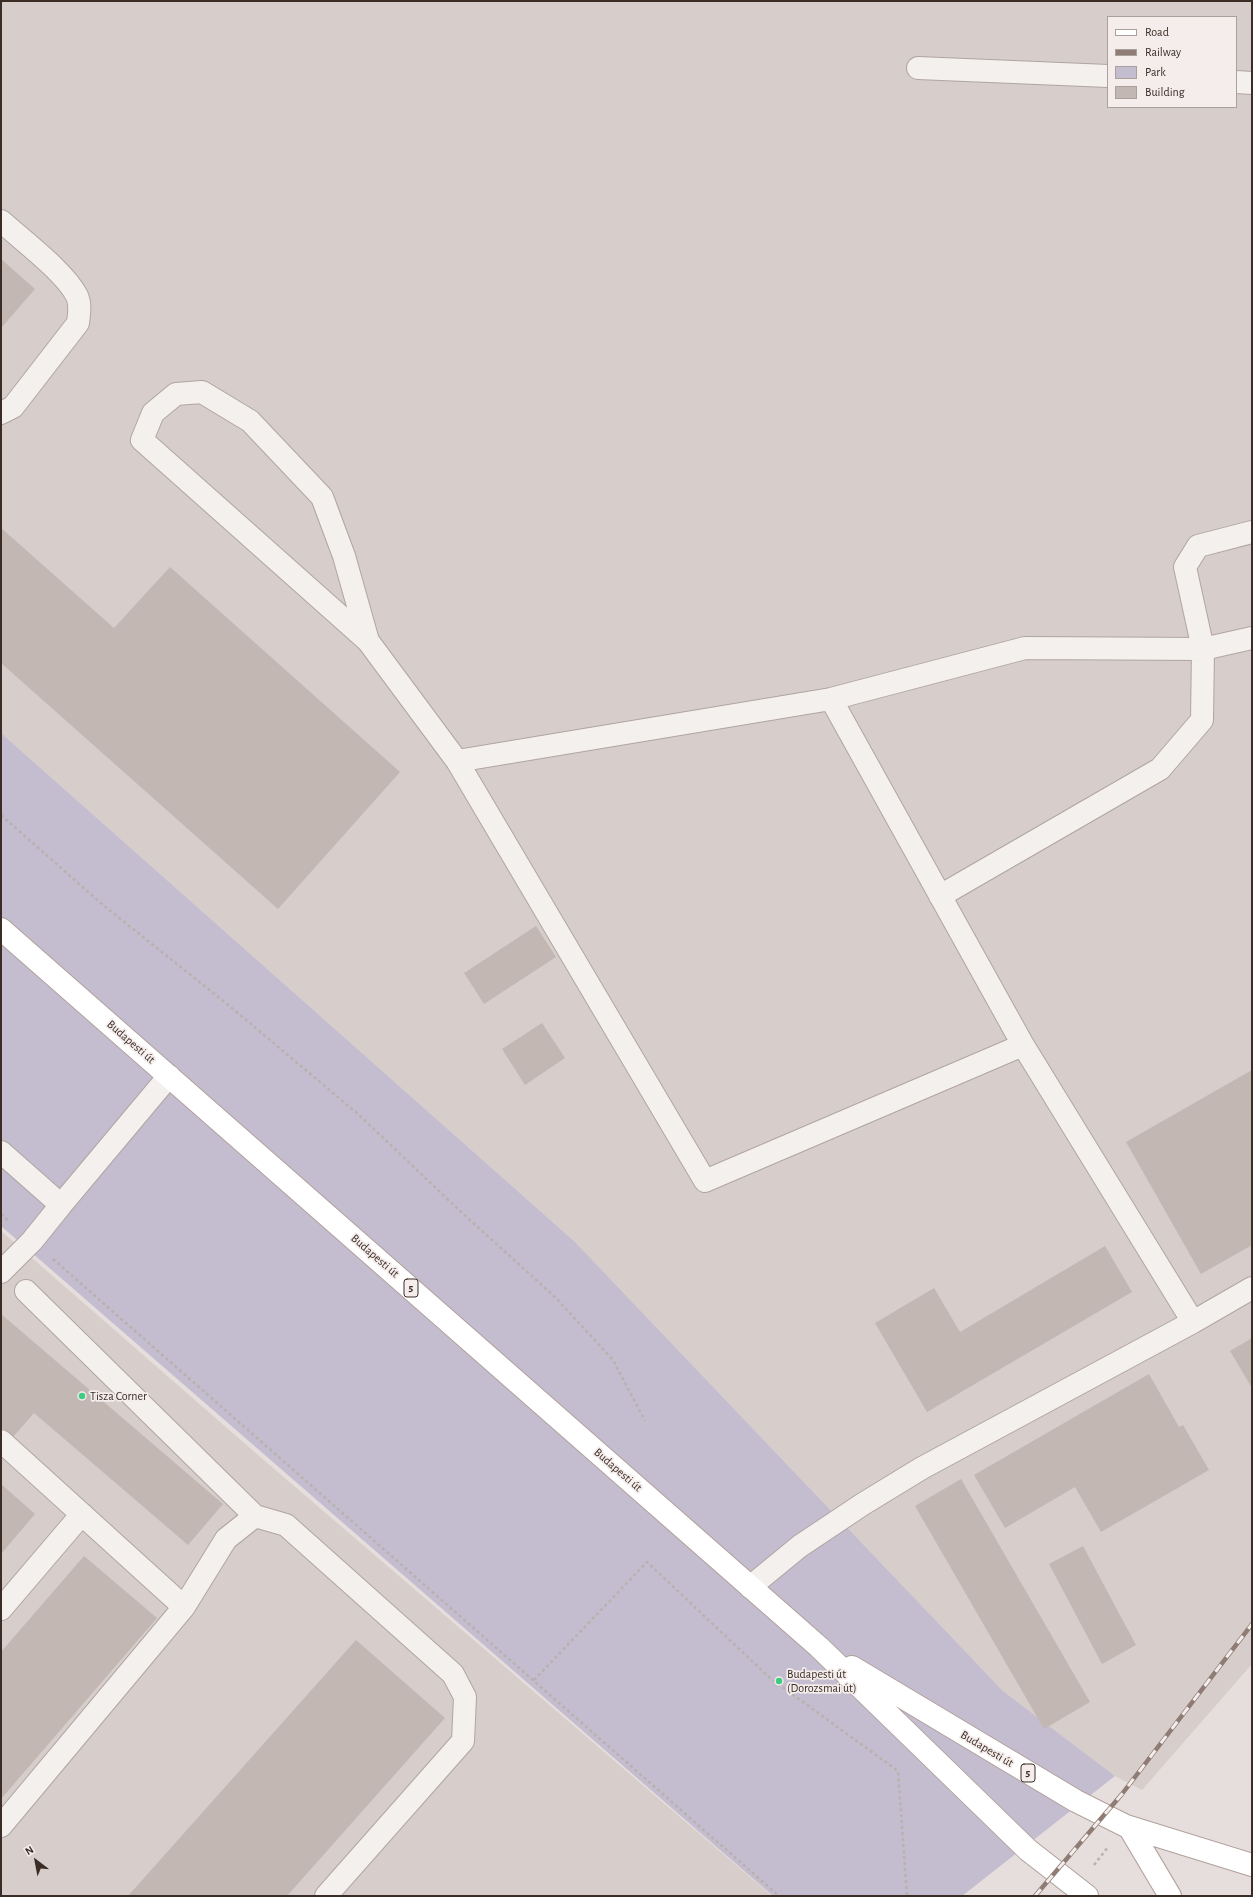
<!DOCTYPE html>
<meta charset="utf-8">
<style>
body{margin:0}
#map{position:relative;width:1253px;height:1897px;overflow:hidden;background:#e6dedc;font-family:"Alegreya Sans",sans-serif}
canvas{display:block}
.frame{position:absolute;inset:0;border:2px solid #3b2c26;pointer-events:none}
.legend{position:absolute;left:1107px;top:16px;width:130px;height:92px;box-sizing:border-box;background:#f4edeb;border:1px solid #aaa09c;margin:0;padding:5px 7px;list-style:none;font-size:12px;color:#3b2c26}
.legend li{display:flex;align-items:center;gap:8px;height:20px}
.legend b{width:20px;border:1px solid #aaa09c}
.north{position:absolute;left:16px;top:1841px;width:40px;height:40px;-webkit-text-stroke:3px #f4edeb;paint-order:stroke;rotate:328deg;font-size:11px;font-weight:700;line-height:16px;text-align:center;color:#3b2c26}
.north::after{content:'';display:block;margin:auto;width:14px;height:18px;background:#3b2c26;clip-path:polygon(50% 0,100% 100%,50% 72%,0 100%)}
</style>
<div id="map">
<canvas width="1253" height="1897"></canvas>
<div class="frame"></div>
<ul class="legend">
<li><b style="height:5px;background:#fff"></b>Road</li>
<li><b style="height:5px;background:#8f7c75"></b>Railway</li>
<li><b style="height:11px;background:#c4bdcf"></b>Park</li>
<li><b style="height:11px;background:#c2b7b3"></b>Building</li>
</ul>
<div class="north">N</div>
</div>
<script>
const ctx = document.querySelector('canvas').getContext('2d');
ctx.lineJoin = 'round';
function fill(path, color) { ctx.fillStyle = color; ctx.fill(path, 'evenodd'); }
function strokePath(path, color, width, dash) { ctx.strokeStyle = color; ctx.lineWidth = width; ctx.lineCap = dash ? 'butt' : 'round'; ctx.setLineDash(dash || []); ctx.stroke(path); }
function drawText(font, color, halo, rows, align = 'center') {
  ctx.font = font + ' "Alegreya Sans",sans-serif'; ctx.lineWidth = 3.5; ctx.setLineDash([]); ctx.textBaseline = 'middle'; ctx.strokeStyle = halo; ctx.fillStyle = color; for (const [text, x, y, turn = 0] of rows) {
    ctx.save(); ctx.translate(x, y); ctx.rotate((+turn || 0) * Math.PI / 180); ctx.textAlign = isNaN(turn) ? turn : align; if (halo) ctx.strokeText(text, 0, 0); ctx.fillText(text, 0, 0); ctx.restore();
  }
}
fill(new Path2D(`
 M1,1H1252V1664L1142,1790L1115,1776L1003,1691L574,1241L1,733ZM1108,17H1236V107H1108Z
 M1,1231L251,1449L772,1896H1Z`), '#d7cdca');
fill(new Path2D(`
 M1,733L574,1241L1003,1691L1115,1776L962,1896H773L1,1226Z`), '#c4bdcf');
fill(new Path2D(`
 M1,259L35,289L1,328Z
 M1,528L114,628L170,567L400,772L278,909L1,663Z
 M536,926L556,957L484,1004L464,973Z
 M542,1023L565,1058L525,1085L502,1049Z
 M1252,1070V1245L1201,1274L1126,1142Z
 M1105,1246L1132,1292L927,1412L875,1323L934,1288L960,1332Z
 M1,1314L223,1504L188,1545L34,1413L13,1437L1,1427Z
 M1252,1338V1388L1230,1351Z
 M1149,1374L1179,1427L1183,1425L1209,1470L1101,1532L1075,1487L1005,1528L974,1475Z
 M961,1479L1090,1702L1044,1729L915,1506Z
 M1,1484L35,1514L1,1554Z
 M1083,1546L1136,1645L1102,1664L1049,1564Z
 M84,1556L157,1618L1,1799V1652Z
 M356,1640L445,1718L287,1896H128Z`), '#c2b7b3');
const minor = new Path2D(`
 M918,68L1108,76
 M1236,82L1252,83
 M1,221C22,240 65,272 77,296C81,305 79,314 78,323L13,407L1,413
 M368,641L344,556L322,497L250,421L202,392L176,394L153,413L142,440L368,641L457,761L705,1181L1023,1045L1193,1322
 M831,699L1025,648L1203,649L1252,638
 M457,761L831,699L1023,1045
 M940,896L1160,769L1202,720L1203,649L1185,567L1198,546L1252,532
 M1,1152L61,1205L169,1076
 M1,1272L32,1241L61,1205
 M26,1291L255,1516
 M1,1441L184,1607L1,1826
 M750,1587L800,1546L863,1504L922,1468L1193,1322L1252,1288
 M184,1607L226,1539L255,1516L286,1525L453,1674L465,1697L463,1741L326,1896
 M1,1609L82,1514`);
const major = new Path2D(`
 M1,929L819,1647L1028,1850L1087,1896
 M852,1667L1076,1801L1126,1826L1252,1865
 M1129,1827L1170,1896`);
strokePath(minor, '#afa5a2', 24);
strokePath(major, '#b1a09b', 24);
strokePath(new Path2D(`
 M1,815L103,905L227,1004L358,1114L460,1211L556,1298L613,1360L645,1421
 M1,1214L10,1222
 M53,1259L779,1896
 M534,1680L647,1562L770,1678L898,1771L907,1896
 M1094,1865L1108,1847`), '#b9b1ae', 2.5, [3, 3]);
strokePath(minor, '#f4f0ee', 22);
strokePath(major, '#fff', 22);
const rail = new Path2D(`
 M1035,1896L1122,1794L1252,1624`);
strokePath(rail, '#8f7c75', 4.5);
strokePath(rail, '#f4edeb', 3, [9]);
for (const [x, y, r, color] of [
 [82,1396,4,"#40cb83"],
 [779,1681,4,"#40cb83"]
]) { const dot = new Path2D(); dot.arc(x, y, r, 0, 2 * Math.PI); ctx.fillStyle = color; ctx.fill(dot); strokePath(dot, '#f4edeb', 1.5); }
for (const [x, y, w] of [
 [411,1288,14],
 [1028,1773,14]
]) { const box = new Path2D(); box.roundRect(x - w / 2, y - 9, w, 18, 3); ctx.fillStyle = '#f4edeb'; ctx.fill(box); strokePath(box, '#3b2c26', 1); }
drawText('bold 11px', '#3b2c26', null, [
 ["5",411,1288],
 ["5",1028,1773]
]);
drawText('12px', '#3b2c26', '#f4edeb', [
 ["Budapesti út",131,1042,41],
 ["Budapesti út",375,1256,41],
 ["Budapesti út",618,1470,41],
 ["Budapesti út",987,1749,31]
]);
drawText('12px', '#3b2c26', '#f4edeb', [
 ["Tisza Corner",90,1396],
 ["Budapesti út",787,1674],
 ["(Dorozsmai út)",787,1688]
], 'left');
</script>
